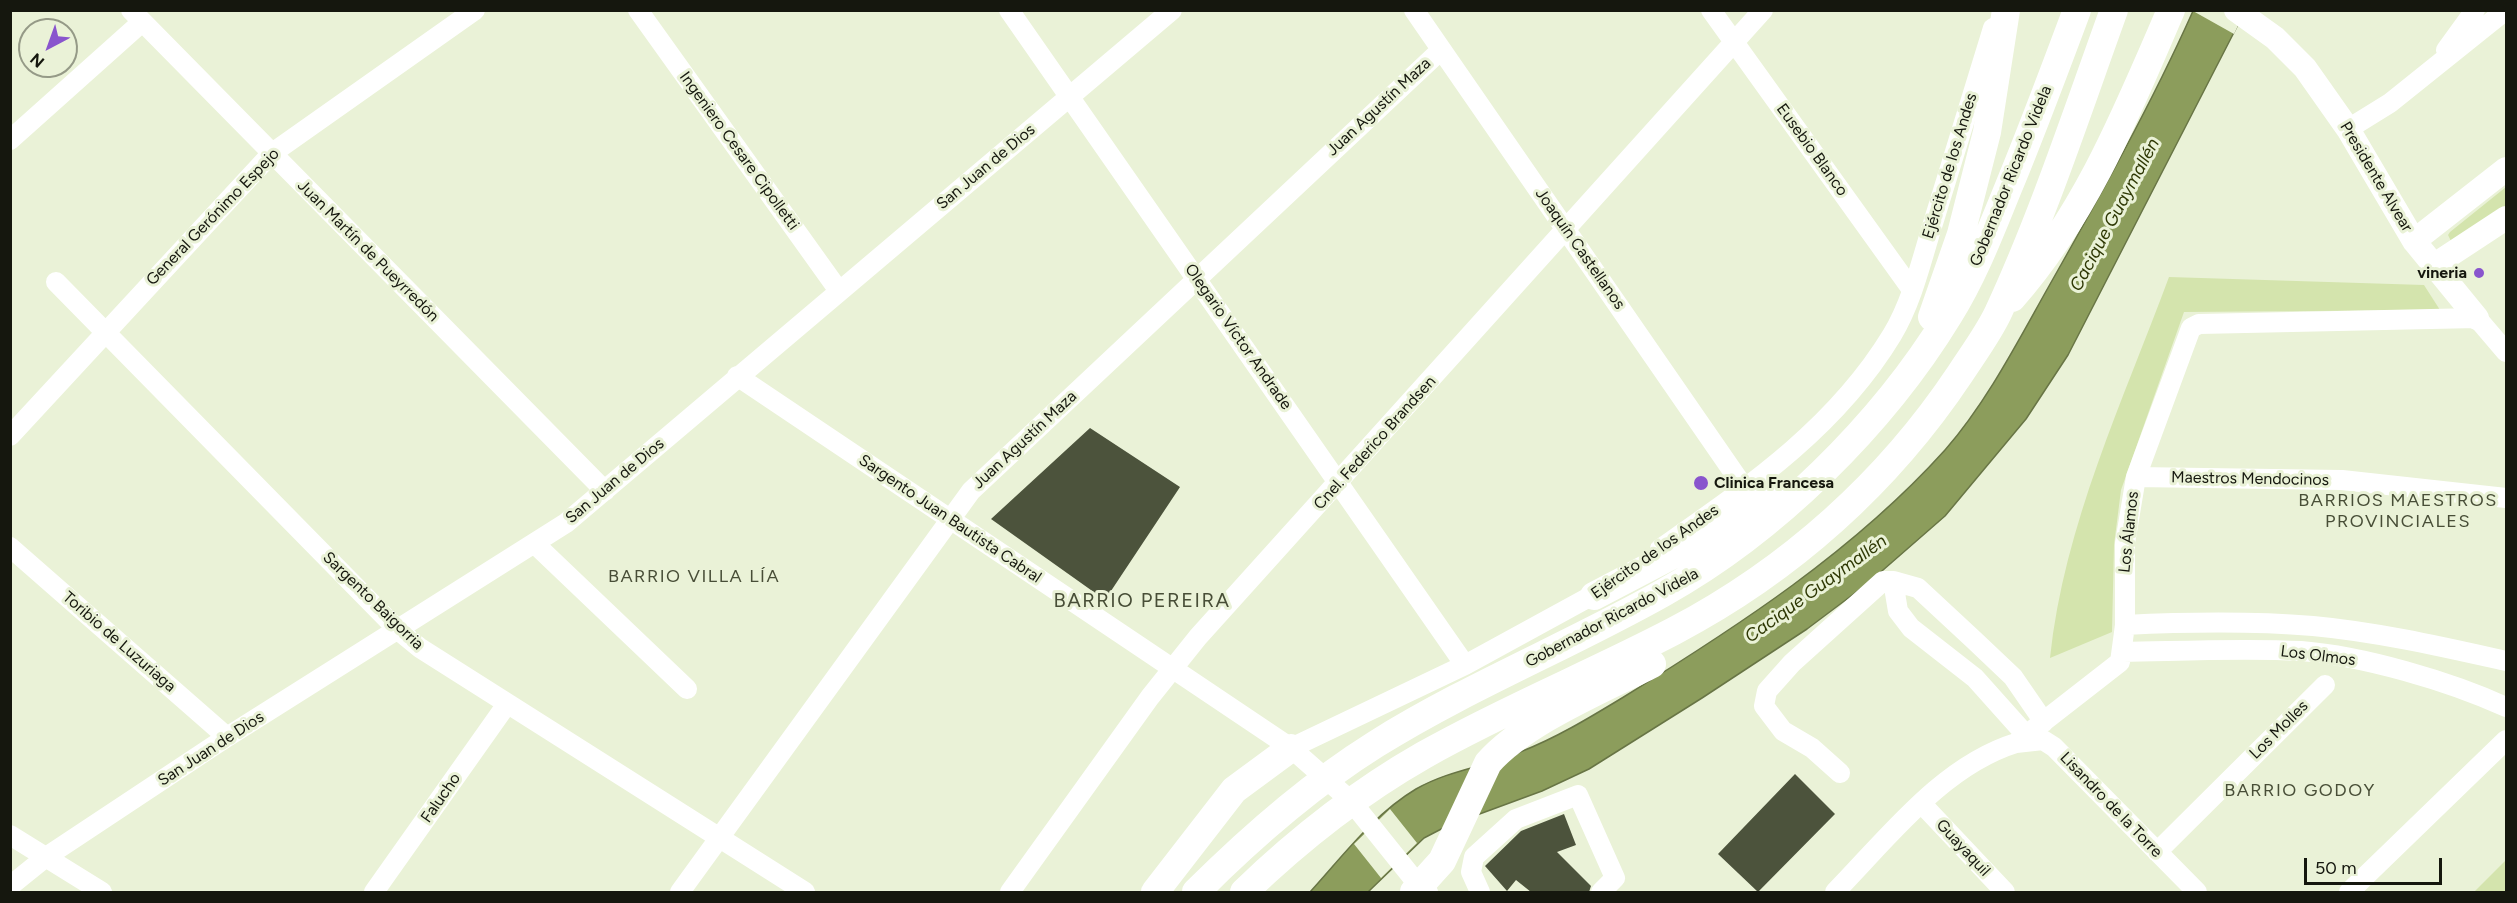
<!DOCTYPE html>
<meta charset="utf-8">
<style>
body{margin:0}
#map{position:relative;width:2517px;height:903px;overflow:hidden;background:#eaf2d7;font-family:Figtree,sans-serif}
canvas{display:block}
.frame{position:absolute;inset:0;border:12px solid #15170e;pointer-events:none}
.north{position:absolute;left:18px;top:18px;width:60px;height:60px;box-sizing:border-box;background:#eaf2d7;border:2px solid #959a87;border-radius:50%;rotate:221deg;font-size:16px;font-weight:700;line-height:24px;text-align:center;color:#15170e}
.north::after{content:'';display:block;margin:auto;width:21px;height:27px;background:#8955cd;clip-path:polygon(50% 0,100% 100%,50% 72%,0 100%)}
.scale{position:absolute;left:2304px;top:858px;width:138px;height:27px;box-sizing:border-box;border:3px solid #15170e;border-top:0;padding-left:8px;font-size:18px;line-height:21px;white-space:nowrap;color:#15170e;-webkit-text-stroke:4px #eaf2d7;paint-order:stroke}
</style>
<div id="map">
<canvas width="2517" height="903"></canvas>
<div class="frame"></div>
<div class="north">N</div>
<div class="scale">50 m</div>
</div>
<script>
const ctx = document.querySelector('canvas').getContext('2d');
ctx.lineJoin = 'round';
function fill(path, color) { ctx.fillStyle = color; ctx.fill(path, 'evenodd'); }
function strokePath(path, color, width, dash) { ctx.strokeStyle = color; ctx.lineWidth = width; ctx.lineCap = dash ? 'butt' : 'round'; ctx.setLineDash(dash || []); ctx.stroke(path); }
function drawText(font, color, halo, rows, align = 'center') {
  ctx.font = font + ' Figtree,sans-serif'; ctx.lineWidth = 6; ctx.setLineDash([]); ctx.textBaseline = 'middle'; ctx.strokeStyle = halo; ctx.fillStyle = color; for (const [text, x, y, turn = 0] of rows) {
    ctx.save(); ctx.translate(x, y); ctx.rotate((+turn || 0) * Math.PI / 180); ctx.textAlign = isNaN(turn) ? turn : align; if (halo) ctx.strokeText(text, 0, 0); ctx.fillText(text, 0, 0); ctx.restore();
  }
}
fill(new Path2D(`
 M2506,187V208L2451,241L2448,235L2450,232Z
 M2169,277L2424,285L2440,310L2184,312L2121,490L2114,545L2112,632L2050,658C2064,525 2123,401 2169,277Z
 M2506,860V892H2474Z`), '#d4e4ad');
const water = new Path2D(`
 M2193,11H2245L2068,355L2026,419L1945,516L1867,584L1807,629L1702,698L1589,769L1542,791L1447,826L1424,838L1368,892H1310C1342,857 1374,814 1416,789C1449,770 1485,767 1520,752C1556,738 1589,718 1622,698C1737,627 1854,551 1945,450C1987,402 2018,341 2049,286C2100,196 2151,105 2193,11Z`);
fill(water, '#8c9d5c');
strokePath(water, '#687545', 1.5);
fill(new Path2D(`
 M2193,11H2245L2234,34Z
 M1390,809L1417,843L1381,878L1354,844Z`), '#eaf2d7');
fill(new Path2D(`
 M1090,428L1180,487L1105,600L991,519Z
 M1795,774L1835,814L1758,892L1718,854Z
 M1564,814L1576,845L1557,852L1591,886L1589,892H1531L1516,880L1507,891L1485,866L1521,831Z`), '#4c533c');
strokePath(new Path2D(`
 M131,10L605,491
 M638,10L839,291
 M1009,10L1465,665
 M1414,10L1745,489
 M1711,10L1912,290
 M2446,50L2475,10
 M2348,129L2390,103L2506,10
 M10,140L142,22
 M56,282L398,630L420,648L805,892
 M737,376L1291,748L1351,801L1420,887L1428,892
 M10,436L271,154L475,10
 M2136,477L2342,480L2506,498
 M535,544L687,689
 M10,547L227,737
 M1660,549C1747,488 1835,429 1892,335C1913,300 1922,258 1934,220C1954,156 1973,92 1993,28
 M2125,625C2187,622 2251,621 2313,626C2378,632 2443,647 2506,661
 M2123,652C2182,651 2242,648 2301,651C2363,656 2449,681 2506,707
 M2026,735L1975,678L1911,628L1898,611L1893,581L1918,588L1974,640L2013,677L2044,722
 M2016,743L2043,740L2054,747L2197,892
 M1291,748L1465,665L1604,589
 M1840,773L1812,748L1783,731L1764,706L1767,691L1792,663L1883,581H1893
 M1922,804L2005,892
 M10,835L102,892
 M2157,852L2325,685
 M10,886L46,857L227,737L566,523L1172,10
 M374,892L507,704
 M680,892L971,491L1441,50
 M1010,892L1150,697L1198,637L1763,10
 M1480,892L1471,872L1474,857L1516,819L1578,795L1615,878L1601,892
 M1835,892C1888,838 1942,766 2016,743L2120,662L2125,625V543L2136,477L2191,328L2199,324L2477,318L2506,352
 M2349,892L2506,740`), '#fff', 20);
strokePath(new Path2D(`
 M2236,10L2275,38L2305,68L2348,129L2414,241L2477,318
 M2414,241L2506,169
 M2433,266L2506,218`), '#fff', 24);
strokePath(new Path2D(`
 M2012,298C2086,214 2127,112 2171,10
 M1932,317L1961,234L1987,132L2006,10
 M1594,596L1701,540L1777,492
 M1155,892L1234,790L1291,748
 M1196,892C1251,837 1309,786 1376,744C1467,687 1569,646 1663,593C1774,531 1882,425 1949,315C1974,275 1991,230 2009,186C2033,128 2055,69 2077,10
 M1244,892C1298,840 1359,792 1424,755C1505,709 1592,674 1674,631C1790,570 1888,482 1960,374C1973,354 1988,334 1998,313C2043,216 2077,112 2114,10
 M1414,892L1442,861L1488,763C1525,721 1602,690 1652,664`), '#fff', 28);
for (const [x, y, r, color] of [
 [2479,273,6,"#8955cd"],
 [1701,483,8,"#8955cd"]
]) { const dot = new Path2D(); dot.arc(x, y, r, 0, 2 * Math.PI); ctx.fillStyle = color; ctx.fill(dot); strokePath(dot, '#eaf2d7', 2); }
drawText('16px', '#15170e', '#eaf2d7', [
 ["Juan Agustín Maza",1379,107,-43],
 ["Eusebio Blanco",1812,150,54],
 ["Ingeniero Cesare Cipolletti",739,151,54],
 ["Ejército de los Andes",1950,166,-73],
 ["San Juan de Dios",986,167,-40],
 ["Gobernador Ricardo Videla",2011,176,-68],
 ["Presidente Alvear",2376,177,59],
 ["General Gerónimo Espejo",213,217,-46],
 ["Joaquín Castellanos",1580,249,55],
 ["Juan Martín de Pueyrredón",368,251,45],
 ["Olegario Víctor Andrade",1238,337,55],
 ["Juan Agustín Maza",1025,440,-43],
 ["Cnel. Federico Brandsen",1375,443,-48],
 ["Maestros Mendocinos",2250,479,1],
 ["San Juan de Dios",615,481,-40],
 ["Sargento Juan Bautista Cabral",950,519,34],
 ["Los Álamos",2129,532,-84],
 ["Ejército de los Andes",1655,552,-35],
 ["Sargento Baigorria",373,601,44],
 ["Gobernador Ricardo Videla",1612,618,-28],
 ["Toribio de Luzuriaga",119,642,41],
 ["Los Olmos",2318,656,7],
 ["Los Molles",2279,730,-45],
 ["San Juan de Dios",211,749,-33],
 ["Falucho",441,798,-55],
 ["Lisandro de la Torre",2111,805,46],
 ["Guayaquil",1963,848,47]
]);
drawText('bold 16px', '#15170e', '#eaf2d7', [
 ["vineria",2467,273],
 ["Clinica Francesa",1714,483,"left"]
], 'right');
drawText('italic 18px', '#2e3804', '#eaf2d7', [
 ["Cacique Guaymallén",2115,215,-62],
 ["Cacique Guaymallén",1816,589,-36]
]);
ctx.letterSpacing = '1.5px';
drawText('18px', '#484e37', '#eaf2d7', [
 ["BARRIOS MAESTROS",2398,501],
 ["PROVINCIALES",2398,522],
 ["BARRIO VILLA LÍA",694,577],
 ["BARRIO GODOY",2300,791]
]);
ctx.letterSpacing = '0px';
ctx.letterSpacing = '1.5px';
drawText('20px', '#484e37', '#eaf2d7', [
 ["BARRIO PEREIRA",1142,601]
]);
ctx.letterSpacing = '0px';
</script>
